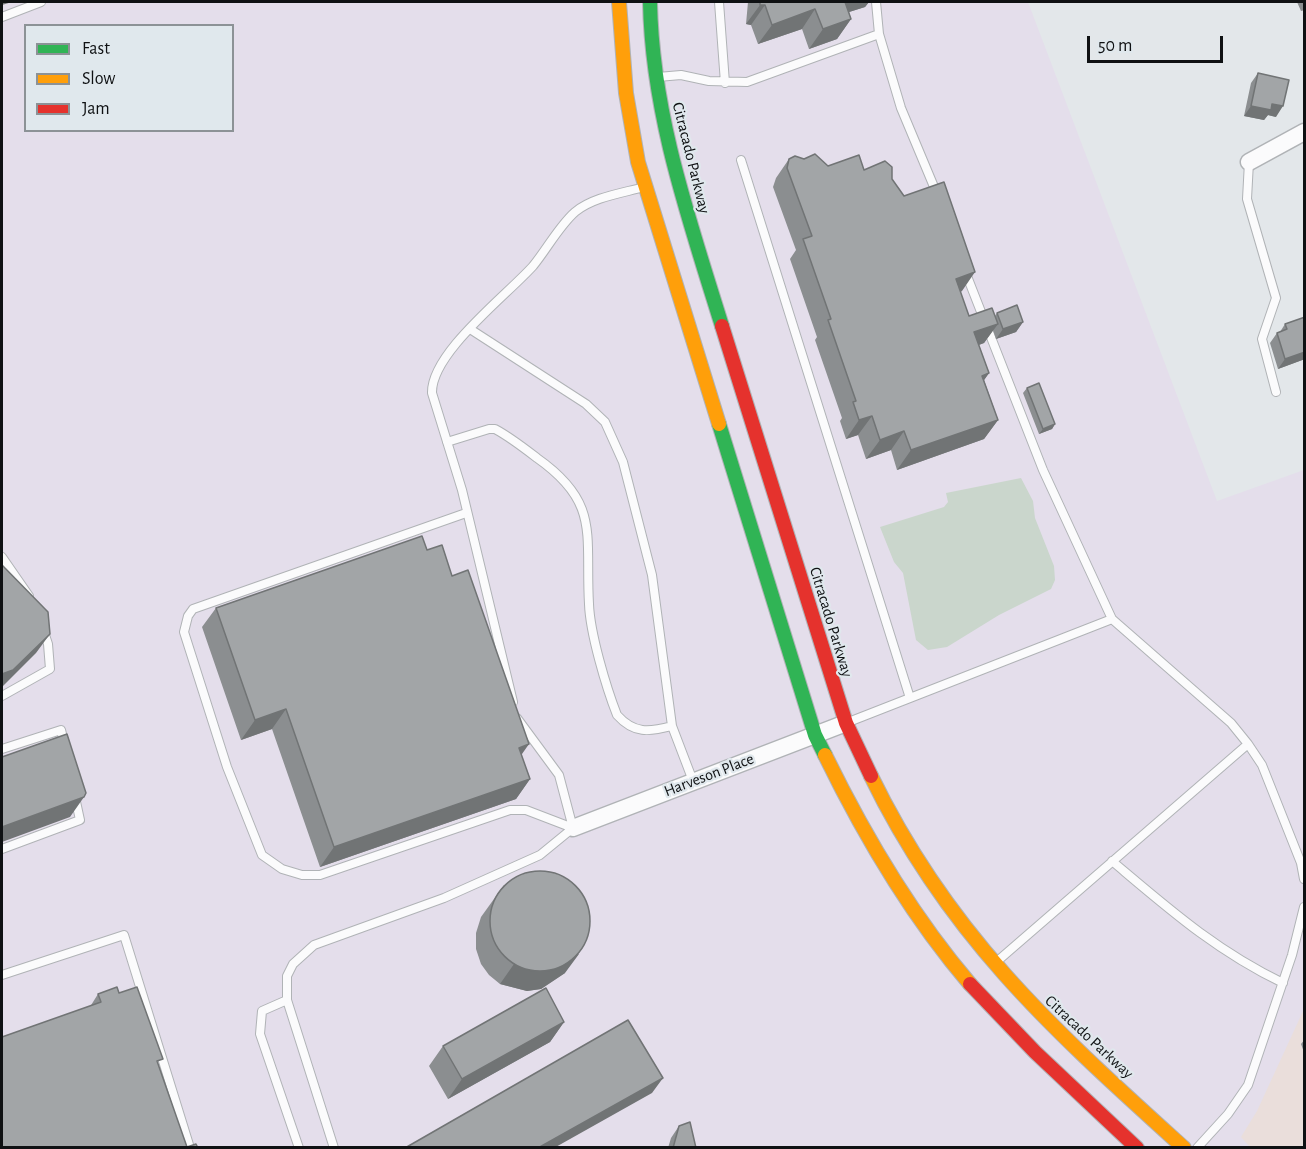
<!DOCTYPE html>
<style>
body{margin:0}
#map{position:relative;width:1306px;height:1149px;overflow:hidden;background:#e3e7ea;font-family:"Alegreya Sans",sans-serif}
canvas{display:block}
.frame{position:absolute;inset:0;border:3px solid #0f1113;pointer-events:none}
.legend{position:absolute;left:24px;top:24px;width:210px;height:108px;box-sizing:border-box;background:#e0e8ed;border:2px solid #8c9296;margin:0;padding:8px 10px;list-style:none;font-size:18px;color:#0f1113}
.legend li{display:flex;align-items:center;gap:12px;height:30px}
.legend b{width:30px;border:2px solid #8c9296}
.scale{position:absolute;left:1087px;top:36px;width:136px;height:27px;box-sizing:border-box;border:3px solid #0f1113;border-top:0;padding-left:8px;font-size:18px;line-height:21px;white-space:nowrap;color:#0f1113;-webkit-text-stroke:4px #e0e8ed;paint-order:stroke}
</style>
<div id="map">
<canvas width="1306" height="1149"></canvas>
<div class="frame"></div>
<ul class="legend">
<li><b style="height:8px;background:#30b455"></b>Fast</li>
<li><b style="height:8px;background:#ff9f0a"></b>Slow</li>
<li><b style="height:8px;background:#e5322d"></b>Jam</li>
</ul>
<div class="scale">50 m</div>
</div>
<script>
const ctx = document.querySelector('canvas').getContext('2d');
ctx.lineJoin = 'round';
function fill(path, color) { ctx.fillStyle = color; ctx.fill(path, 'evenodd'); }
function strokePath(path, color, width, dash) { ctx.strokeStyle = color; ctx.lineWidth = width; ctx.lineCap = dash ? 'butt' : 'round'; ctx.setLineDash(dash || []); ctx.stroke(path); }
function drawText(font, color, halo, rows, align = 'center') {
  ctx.font = font + ' "Alegreya Sans",sans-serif'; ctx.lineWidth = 4.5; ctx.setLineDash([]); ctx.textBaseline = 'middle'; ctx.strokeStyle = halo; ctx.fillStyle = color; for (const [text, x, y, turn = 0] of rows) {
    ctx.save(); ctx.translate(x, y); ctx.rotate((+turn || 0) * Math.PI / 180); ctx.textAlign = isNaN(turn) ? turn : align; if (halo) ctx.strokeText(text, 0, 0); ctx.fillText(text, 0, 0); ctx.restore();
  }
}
fill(new Path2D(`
 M2,2H1028L1217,501L1304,470V1147L2,1148ZM26,26H232V130H26Z`), '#e4deeb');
fill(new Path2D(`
 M1304,1009V1147H1250L1241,1137L1257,1111Z`), '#eadedb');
fill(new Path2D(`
 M1021,478L1033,501L1035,518L1054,566L1055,580L1051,589L999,615L947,647L928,650L916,640L903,573L894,562L880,527L944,507L948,502L946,493Z`), '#cad6cc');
const lane = new Path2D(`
 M719,2L725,83
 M2,17L41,2
 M879,34L901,108L937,194
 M658,77L681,75L709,81L747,82L879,34L876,2
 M741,160L910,698
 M1249,162L1247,199L1276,298L1262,339L1276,392
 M965,271L1043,470L1112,619L1231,723L1248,744L1262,765L1301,863L1304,879
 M470,329L586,404L605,422L623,462L652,575L672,726L693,781
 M447,442L489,429H495C510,437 524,448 537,458C601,503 585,535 589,604C590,633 606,687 617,715C634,734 649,732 672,726
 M466,513L193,609L188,616L184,632L227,767L262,855L282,869L302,875H320L510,810H526L573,828
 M2,557L29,596
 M2,696L50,669L48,644L43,629
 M513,702L462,490L432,393C431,353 506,296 533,266C547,249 559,226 575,212C593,197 623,193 644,187
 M517,718L559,775L573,828
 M846,723L1112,619
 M2,749L61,730L65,746
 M2,849L80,820L75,797
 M1112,861C1169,909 1215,950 1283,983
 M994,964L1248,744
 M2,975L124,935L190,1148
 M287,1000L262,1011L260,1034L299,1148
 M334,1148L287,1000V976L293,964L314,945L444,898L540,855L573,828
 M1197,1148L1228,1114L1248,1085L1292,955L1304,907`);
const street = new Path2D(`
 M1249,162L1304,132
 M573,828L846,723`);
const fast = new Path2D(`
 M650,2C652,114 689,219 722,326
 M719,424L815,735L825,755`);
const slow = new Path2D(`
 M619,2L626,93L638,162L719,424
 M825,755C865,837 911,915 970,984
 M871,776C949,937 1055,1031 1184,1148`);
const jam = new Path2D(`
 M722,326L846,723L871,776
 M970,984L1035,1052L1137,1148`);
strokePath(lane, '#b0b3b6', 10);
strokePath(street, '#b0b3b6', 19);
strokePath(fast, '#b0b3b6', 16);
strokePath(slow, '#b0b3b6', 16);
strokePath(jam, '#b0b3b6', 16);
strokePath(lane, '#fbfbfc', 8);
strokePath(street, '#fbfbfc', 16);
strokePath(fast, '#30b455', 14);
strokePath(slow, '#ff9f0a', 14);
strokePath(jam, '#e5322d', 14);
fill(new Path2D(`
 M748,2H869L865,7L849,12L851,19L837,39L809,49L802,29L758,44L751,25L746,24Z
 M1297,2H1305V10L1301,11Z
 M1258,73L1276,117L1268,115L1264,120L1244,116L1251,83Z
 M789,159L828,166L864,170L892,179L962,291L960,292L969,316H995L997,313L1023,322L1016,332L996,339L993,330L984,343L979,345L989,373L984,380L998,420L984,439L897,470L891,450L866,459L858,435L846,439L840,421L842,418L815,340L817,337L790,259L796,250L773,187L776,178Z
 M1305,317V359L1278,369L1270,343L1277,333L1280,332L1285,324Z
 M1027,388L1055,424L1052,429L1039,434L1023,393Z
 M427,550L452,576L521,755L530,779L516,799L320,867L272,729L241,740L202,627L216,608Z
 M504,885L565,973L541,989L527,991L500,984L489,975L481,964L476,949V933L481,917Z
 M119,993L158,1066L187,1147L2,1148L98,994Z
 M564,1022L550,1042L448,1099L429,1066L443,1046Z
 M1305,1039V1055L1301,1044Z
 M679,1126L696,1148H668L671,1138Z`), '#8b8e90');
fill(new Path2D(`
 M2,2H12L2,5Z
 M842,2H869L865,7L830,18Z
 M760,5H765L751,25L746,24Z
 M815,9L802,29L758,44L772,25Z
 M851,19L837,39L809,49L823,29Z
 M1272,104L1283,106L1276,117L1268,115L1264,120L1244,116L1251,106Z
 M975,272L962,291L942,298L956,279Z
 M1023,322L1016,332L996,339L1003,329Z
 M998,324L984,343L961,351L974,332Z
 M1305,352V359L1278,369L1285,359Z
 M989,373L975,393L982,376Z
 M872,416L858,435L846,439L859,420Z
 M998,420L984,439L897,470L911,450Z
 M1055,424L1052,429L1039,434L1043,429Z
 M904,431L891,450L866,459L880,440Z
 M50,634L36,653L2,687V674Z
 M286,709L272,729L241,740L255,720Z
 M529,744L515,764L519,748Z
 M530,779L516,799L320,867L334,847Z
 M84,797L70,817L2,842V827Z
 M579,954L565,973L541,989L527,991L500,984L514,964Z
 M564,1022L550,1042L448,1099L462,1079Z
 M663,1078L652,1093L554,1148H538Z`), '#717475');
const building = new Path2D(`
 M760,2H845L851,19L823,29L815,9L772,25L765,5H760Z
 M1258,73L1289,80L1283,106L1272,104L1271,110L1251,106Z
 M815,154L828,166L859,155L864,170L885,161L892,167V179L904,196L944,182L975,272L956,279L969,316L992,308L998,324L974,332L989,373L982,376L998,420L911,450L904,431L880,440L872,416L859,420L853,402L856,401L828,320L831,319L803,239L812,236L787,168L789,159L795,156L804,159Z
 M1017,305L1023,322L1003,329L997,313Z
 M1305,317V352L1285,359L1277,333L1287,329L1285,324Z
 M1039,383L1055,424L1043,429L1027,388Z
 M422,536L427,550L442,545L452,576L468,570L529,744L519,748L530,779L334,847L286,709L255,720L216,608Z
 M2,565L48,612L50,634L13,670L2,674Z
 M67,734L86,793L84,797L2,827V757Z
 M490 921a50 50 0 1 1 100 0a50 50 0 1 1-100 0Z
 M117,987L119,993L137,987L163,1059L157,1061L187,1147L196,1144L198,1148H2V1037L101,1002L98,994Z
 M546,988L564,1022L462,1079L443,1046Z
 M628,1020L663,1078L538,1148H405Z
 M690,1122L696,1148H673L679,1126Z`);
fill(building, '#a2a5a7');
strokePath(building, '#717475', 1.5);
drawText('16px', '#0f1113', '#e0e8ed', [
 ["Citracado Parkway",691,158,76],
 ["Citracado Parkway",831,622,73],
 ["Harveson Place",709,775,-21],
 ["Citracado Parkway",1089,1037,43]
]);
</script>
